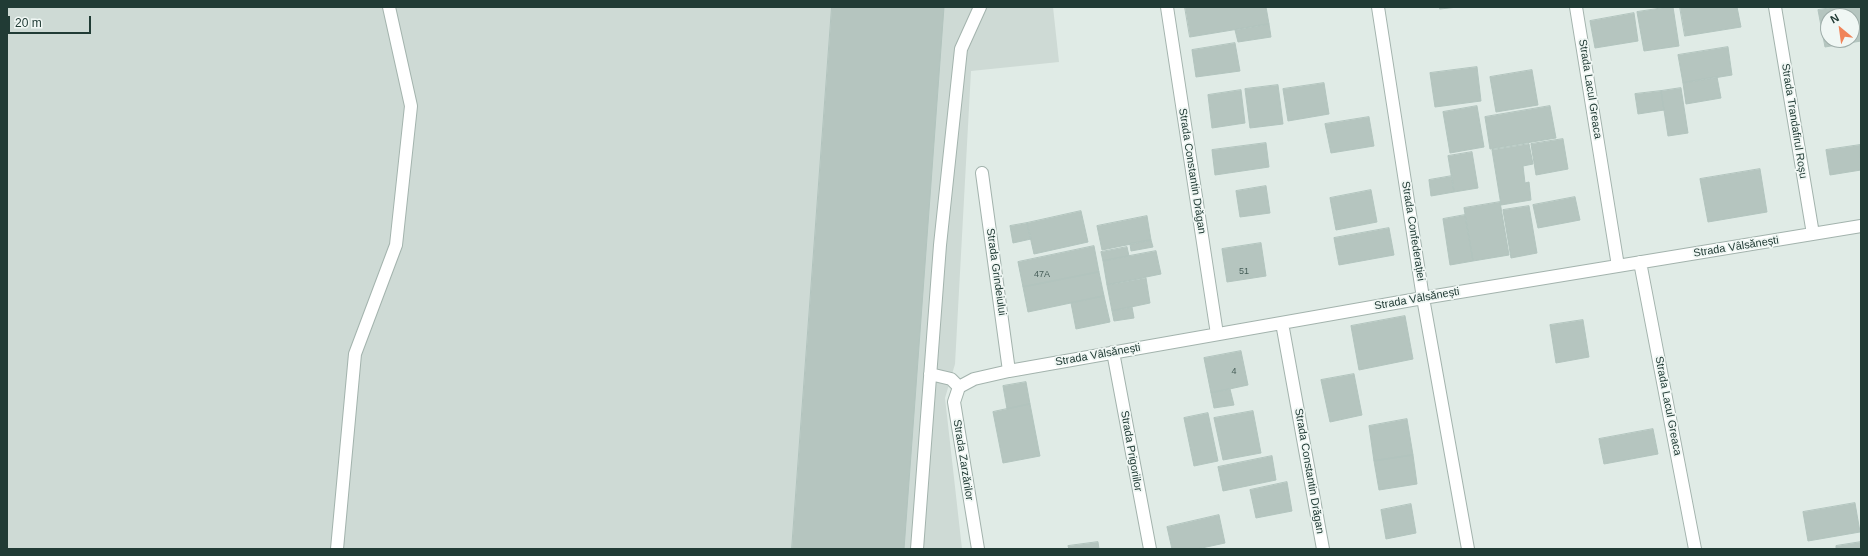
<!DOCTYPE html>
<meta charset="utf-8">
<style>
body{margin:0}
#map{position:relative;width:1868px;height:556px;overflow:hidden;background:#e0ebe6;font-family:Arial,sans-serif}
canvas{display:block}
.frame{position:absolute;inset:0;border:8px solid #213b35;pointer-events:none}
.north{position:absolute;left:1820px;top:8px;width:40px;height:40px;box-sizing:border-box;background:#f0f7f4;border:1px solid #9daca8;border-radius:50%;rotate:331deg;font-size:11px;font-weight:700;line-height:16px;text-align:center;color:#213b35}
.north::after{content:'';display:block;margin:auto;width:14px;height:18px;background:#f08459;clip-path:polygon(50% 0,100% 100%,50% 72%,0 100%)}
.scale{position:absolute;left:8px;top:16px;width:83px;height:18px;box-sizing:border-box;border:2px solid #213b35;border-top:0;padding-left:5px;font-size:12px;line-height:14px;white-space:nowrap;color:#213b35;-webkit-text-stroke:3px #f0f7f4;paint-order:stroke}
</style>
<div id="map">
<canvas width="1868" height="556"></canvas>
<div class="frame"></div>
<div class="north">N</div>
<div class="scale">20 m</div>
</div>
<script>
const ctx = document.querySelector('canvas').getContext('2d');
ctx.lineJoin = 'round';
function fill(path, color) { ctx.fillStyle = color; ctx.fill(path, 'evenodd'); }
function strokePath(path, color, width, dash) { ctx.strokeStyle = color; ctx.lineWidth = width; ctx.lineCap = dash ? 'butt' : 'round'; ctx.setLineDash(dash || []); ctx.stroke(path); }
function drawText(font, color, halo, rows, align = 'center') {
  ctx.font = font + ' Arial,sans-serif'; ctx.lineWidth = 3.5; ctx.setLineDash([]); ctx.textBaseline = 'middle'; ctx.strokeStyle = halo; ctx.fillStyle = color; for (const [text, x, y, turn = 0] of rows) {
    ctx.save(); ctx.translate(x, y); ctx.rotate((+turn || 0) * Math.PI / 180); ctx.textAlign = isNaN(turn) ? turn : align; if (halo) ctx.strokeText(text, 0, 0); ctx.fillText(text, 0, 0); ctx.restore();
  }
}
fill(new Path2D(`
 M7,7H1053L1059,62L971,71L955,364L945,398L962,549H7Z`), '#cedad5');
const building = new Path2D(`
 M832,7H944L904,549H792Z
 M1185,7H1266L1269,24L1190,37Z
 M1440,7H1458L1440,9Z
 M1668,7H1673L1679,46L1644,51L1637,12Z
 M1680,7H1737L1741,27L1685,36Z
 M1836,7H1861V41L1825,47L1818,10ZM1828,16H1852V40H1828Z
 M1634,13L1638,41L1595,48L1590,21Z
 M1269,24L1271,37L1238,42L1235,30Z
 M1235,43L1240,71L1196,77L1192,50Z
 M1728,47L1732,75L1683,83L1678,55Z
 M1477,67L1481,101L1435,107L1430,73Z
 M1532,70L1538,105L1496,112L1490,77Z
 M1717,77L1721,98L1686,104L1683,83Z
 M1324,83L1329,114L1288,121L1283,89Z
 M1278,85L1283,124L1250,128L1245,89Z
 M1681,88L1688,133L1668,136L1661,91Z
 M1241,90L1245,123L1212,128L1208,95Z
 M1661,91L1664,110L1638,114L1635,94Z
 M1477,106L1484,147L1450,153L1443,112Z
 M1550,106L1556,138L1490,149L1485,117Z
 M1369,117L1374,146L1331,153L1325,124Z
 M1563,139L1568,169L1536,175L1531,144Z
 M1266,143L1269,167L1215,175L1212,150Z
 M1529,144L1533,164L1523,166L1525,183L1529,182L1531,200L1501,205L1492,150Z
 M1860,145L1861,170L1830,175L1826,150Z
 M1472,152L1478,188L1454,192L1448,156Z
 M1760,169L1767,212L1708,222L1700,179Z
 M1452,176L1454,192L1431,196L1429,180Z
 M1266,186L1270,213L1240,217L1236,191Z
 M1371,190L1377,222L1336,230L1330,198Z
 M1575,197L1580,220L1538,228L1533,205Z
 M1500,202L1509,255L1473,261L1464,208Z
 M1529,206L1537,253L1511,258L1503,210Z
 M1081,211L1088,242L1034,254L1027,223Z
 M1465,215L1473,261L1450,265L1443,219Z
 M1147,216L1151,240L1102,250L1097,226Z
 M1027,223L1031,239L1013,243L1010,226Z
 M1389,228L1394,255L1339,265L1334,238Z
 M1151,240L1153,247L1131,251L1130,244Z
 M1261,243L1266,276L1227,282L1222,249Z
 M1094,246L1099,272L1023,287L1018,262Z
 M1127,247L1129,256L1103,261L1101,252Z
 M1156,251L1161,274L1107,285L1103,261Z
 M1099,272L1104,296L1028,312L1023,287Z
 M1146,278L1150,303L1112,311L1107,285Z
 M1104,296L1110,322L1076,329L1071,303Z
 M1132,307L1134,318L1114,321L1112,311Z
 M1405,316L1413,359L1359,370L1351,326Z
 M1583,320L1589,357L1556,363L1550,325Z
 M1241,351L1248,385L1211,393L1204,358Z
 M1354,374L1362,415L1330,422L1321,380Z
 M1026,382L1030,404L1007,409L1003,386Z
 M1230,389L1234,405L1214,408L1211,393Z
 M1030,404L1040,456L1003,463L993,412Z
 M1253,411L1261,453L1223,460L1214,418Z
 M1208,413L1218,461L1194,466L1184,418Z
 M1407,419L1413,455L1374,461L1369,426Z
 M1653,429L1658,454L1604,464L1599,439Z
 M1413,455L1417,484L1379,490L1374,461Z
 M1272,456L1276,480L1223,491L1218,467Z
 M1287,482L1292,511L1256,518L1250,490Z
 M1855,503L1860,532L1808,541L1803,512Z
 M1411,504L1416,533L1386,539L1381,510Z
 M1219,515L1225,543L1197,549H1172L1167,527Z
 M1098,542L1099,549H1069L1068,546Z
 M1861,542V549H1836V546Z`);
fill(building, '#b5c5bf');
strokePath(building, '#b2c4be', 1);
const minor = new Path2D(`
 M1167,7L1217,334
 M1378,7L1423,298L1468,549
 M1576,7L1618,266
 M1775,7L1813,234
 M982,173L1009,371
 M1640,262L1695,549
 M1282,323L1323,549
 M1113,352L1150,549
 M930,374L951,379L959,387
 M337,549L355,354L396,245L411,106L389,7
 M917,549L940,245L961,49L980,7
 M978,549L954,402L959,387L974,379L1009,371L1423,298L1861,226`);
strokePath(minor, '#a3b3ad', 14);
strokePath(minor, '#fff', 12);
drawText('9px', '#465e58', null, [
 ["51",1244,272],
 ["47A",1042,275],
 ["4",1234,372]
]);
drawText('11px', '#213b35', '#f0f7f4', [
 ["Strada Lacul Greaca",1590,89,81],
 ["Strada Trandafirul Roșu",1794,121,81],
 ["Strada Constantin Drăgan",1192,171,81],
 ["Strada Confederației",1413,231,81],
 ["Strada Vâlsănești",1736,247,-9],
 ["Strada Grindeiului",996,272,82],
 ["Strada Vâlsănești",1417,299,-10],
 ["Strada Vâlsănești",1098,355,-10],
 ["Strada Lacul Greaca",1668,406,79],
 ["Strada Prigoriilor",1131,451,80],
 ["Strada Zarzărilor",963,460,81],
 ["Strada Constantin Drăgan",1309,471,80]
]);
</script>
